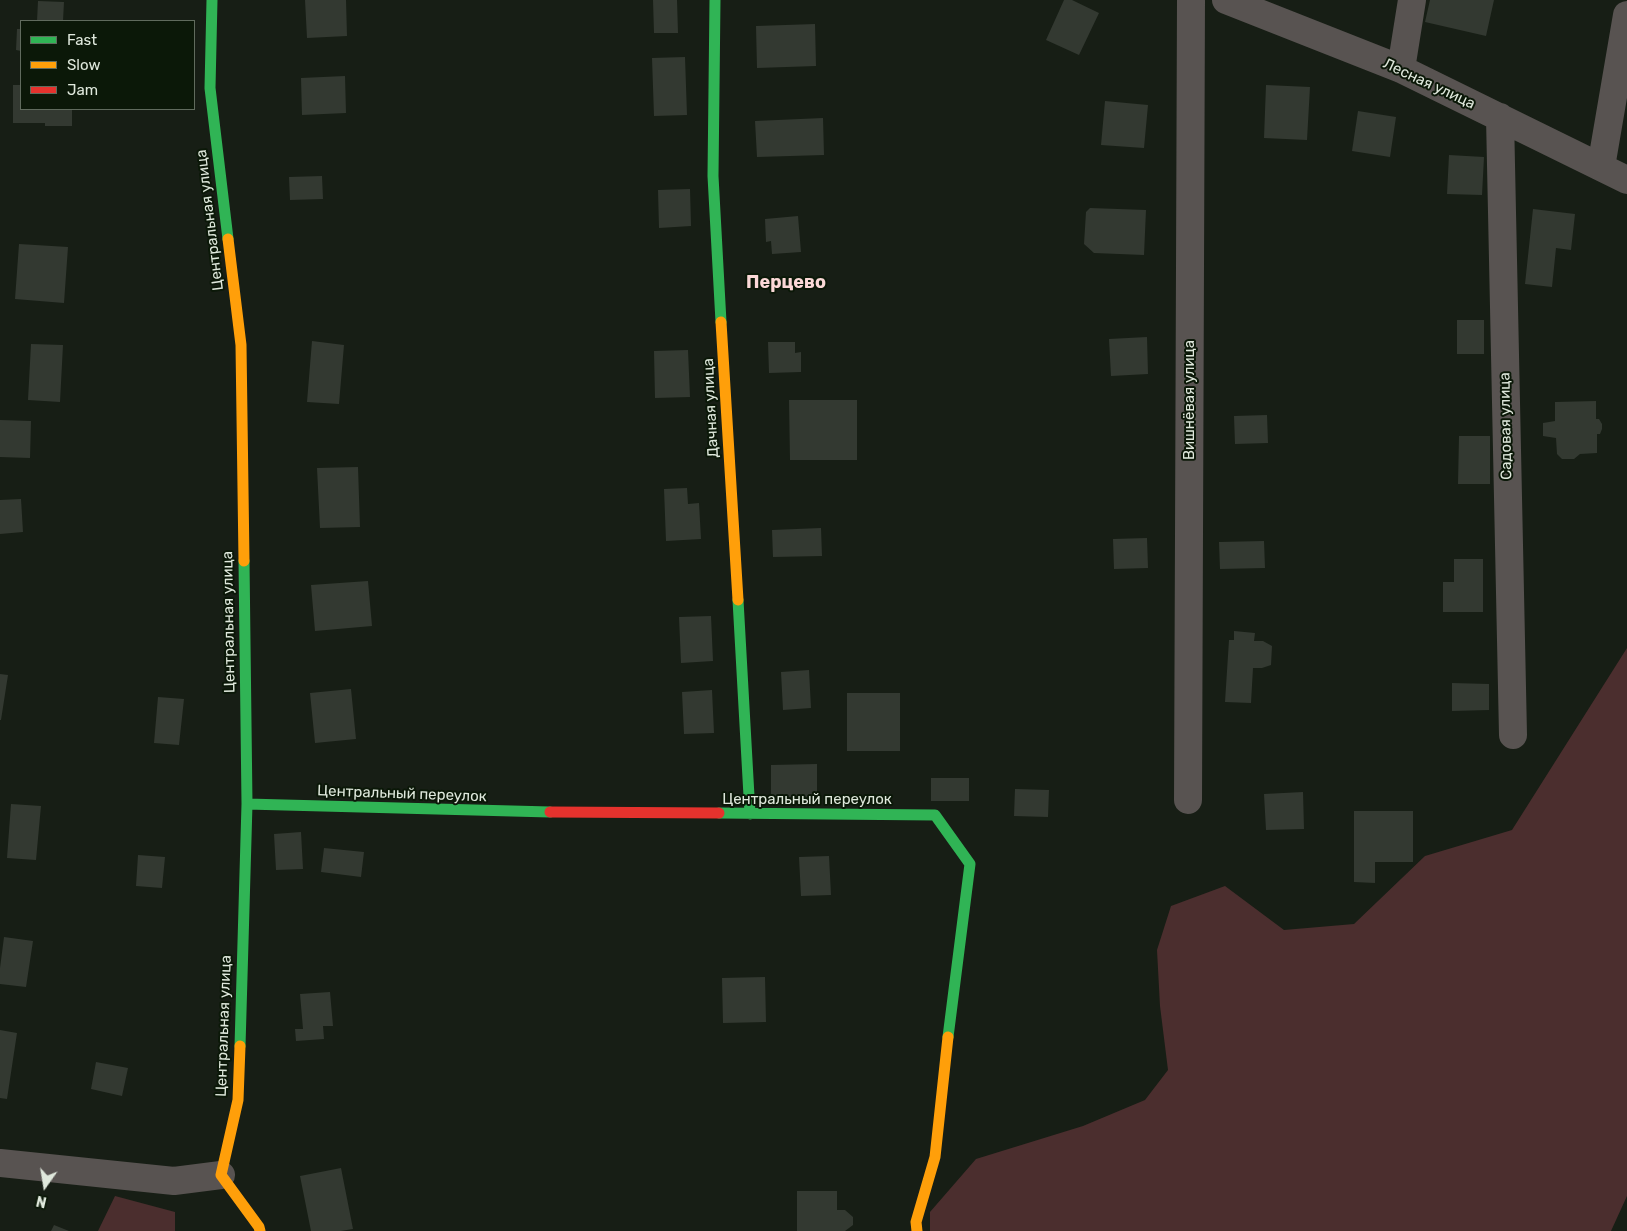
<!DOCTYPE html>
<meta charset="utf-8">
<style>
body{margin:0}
#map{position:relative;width:1627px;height:1231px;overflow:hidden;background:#171e15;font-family:Rubik,sans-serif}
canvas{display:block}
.legend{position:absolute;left:20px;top:20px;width:175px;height:90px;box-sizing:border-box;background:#0b1808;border:1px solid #606b5d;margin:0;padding:6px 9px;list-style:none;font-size:15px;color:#dfe8dc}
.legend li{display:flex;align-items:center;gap:10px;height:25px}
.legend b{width:25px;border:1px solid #606b5d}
.north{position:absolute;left:20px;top:1161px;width:50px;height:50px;-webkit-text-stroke:4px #0b1808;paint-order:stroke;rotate:193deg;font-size:14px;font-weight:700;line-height:20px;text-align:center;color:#dfe8dc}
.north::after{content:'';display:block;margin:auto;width:18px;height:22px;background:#dfe8dc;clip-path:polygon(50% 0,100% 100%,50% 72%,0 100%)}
</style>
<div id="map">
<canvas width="1627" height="1231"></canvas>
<ul class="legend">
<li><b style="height:6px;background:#30b455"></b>Fast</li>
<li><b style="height:6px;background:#ff9f0a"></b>Slow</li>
<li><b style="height:6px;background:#e5322d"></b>Jam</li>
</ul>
<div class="north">N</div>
</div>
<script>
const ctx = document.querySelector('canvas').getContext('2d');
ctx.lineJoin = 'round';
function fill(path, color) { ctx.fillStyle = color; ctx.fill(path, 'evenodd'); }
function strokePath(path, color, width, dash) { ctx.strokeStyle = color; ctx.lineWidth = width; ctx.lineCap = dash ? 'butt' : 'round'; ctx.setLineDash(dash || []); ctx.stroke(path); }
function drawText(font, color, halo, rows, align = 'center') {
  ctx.font = font + ' Rubik,sans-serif'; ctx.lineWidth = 4; ctx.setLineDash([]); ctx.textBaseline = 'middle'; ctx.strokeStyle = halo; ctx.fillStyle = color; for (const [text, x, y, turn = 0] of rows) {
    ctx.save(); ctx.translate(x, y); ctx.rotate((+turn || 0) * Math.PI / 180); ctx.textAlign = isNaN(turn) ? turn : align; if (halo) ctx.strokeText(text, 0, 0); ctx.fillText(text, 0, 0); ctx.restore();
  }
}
fill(new Path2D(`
 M1627,648V1196L1611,1231H930V1212L976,1159L1083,1126L1145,1100L1168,1070L1160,1006L1157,950L1171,906L1225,886L1284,930L1354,924L1425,856L1512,830Z
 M115,1196L175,1212V1231H98Z`), '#4b2e2e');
fill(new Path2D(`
 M305,0H346L347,36L307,38Z
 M653,0H677L678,33H654Z
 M1064,0H1072L1099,13L1079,55L1046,40Z
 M1430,0H1494L1486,36L1425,22Z
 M38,1L64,2L63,21H37Z
 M815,24L816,66L757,68L756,26Z
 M17,29H21V51L16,50Z
 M685,57L687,115L654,116L652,58Z
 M345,76L346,113L302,115L301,78Z
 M13,85H21V109H72V126H45V123H13Z
 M1266,85L1310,87L1307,140L1264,138Z
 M1105,101L1148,105L1144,148L1101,145Z
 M1358,111L1396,117L1390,157L1352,151Z
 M823,118L824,155L757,157L755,121Z
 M1449,155L1484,157L1482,195L1447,194Z
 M322,176L323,199L290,200L289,177Z
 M690,189L691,226L659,228L658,190Z
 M1090,208L1146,210L1144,255L1094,253L1084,244L1086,212Z
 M1533,209L1575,214L1571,250L1556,248L1552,287L1525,284Z
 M798,216L801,252L772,254L771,241L766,242L765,219Z
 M19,244L68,247L64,303L15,299Z
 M1457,320H1484V354H1457Z
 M1147,337L1148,374L1111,376L1109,339Z
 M312,341L344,345L339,404L307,402Z
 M768,342H795V353L801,352V372L769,373Z
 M31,344L63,345L60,402L28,400Z
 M688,350L690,397L655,398L654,351Z
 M789,400H857V460H790Z
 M1596,401V419H1599L1602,424V429L1600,434H1597V453L1580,454L1574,459H1562L1557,454L1556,438L1543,436V423L1555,421V402Z
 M1267,415L1268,443L1235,444L1234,416Z
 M0,420L31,421L30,458L0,457Z
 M1459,436H1490V484H1458Z
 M358,467L360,527L320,528L317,468Z
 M687,488L688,504L699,503L701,539L666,541L664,489Z
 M21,499L23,532L0,534V500Z
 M821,528L822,556L773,557L772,530Z
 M1147,538L1148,568L1114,569L1113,539Z
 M1264,541L1265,568L1220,569L1219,542Z
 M1454,559H1483V612H1443V582H1454Z
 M368,581L372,626L315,631L311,585Z
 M711,616L713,661L681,663L679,617Z
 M1234,631L1255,633L1254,641H1263L1272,646L1271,665L1262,668H1253L1251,703L1225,702L1229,640H1234Z
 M809,670L811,708L783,710L781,672Z
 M0,674L8,675L1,720H0Z
 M1452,683L1489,684V710L1452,711Z
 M351,689L356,739L315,743L310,693Z
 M712,690L714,733L684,734L682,692Z
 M847,693H900V751H847Z
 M158,697L184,699L179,745L154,743Z
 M817,764V798H771V765Z
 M931,778H969V801H931Z
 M1015,789L1049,790L1048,817L1014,816Z
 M1303,792L1304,829L1266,830L1264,794Z
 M11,804L41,806L36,860L7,858Z
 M1354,811H1413V862H1375V883L1354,882Z
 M301,832L303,869L276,870L274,834Z
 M324,848L364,852L361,877L321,872Z
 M138,855L165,857L162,888L136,886Z
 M829,856L831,895L801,896L799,857Z
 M4,937L33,941L26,987L0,984V968Z
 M765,977L766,1022L723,1023L722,978Z
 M330,992L333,1026H323L324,1039L296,1041L295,1029H303L300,994Z
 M0,1030L17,1033L7,1099L0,1098Z
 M96,1062L128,1068L122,1096L91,1089Z
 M341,1168L353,1229L341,1231H311L300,1176Z
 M797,1191H837V1210H845L853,1217V1225L845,1231H797Z
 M54,1225L69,1231H51Z`), '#333931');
strokePath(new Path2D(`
 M1226,0L1401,69L1627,180
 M1401,69L1412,0
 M1500,117L1513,735
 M1601,167L1627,15
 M1188,800L1191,0
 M0,1163L174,1181L221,1175`), '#585351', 28);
strokePath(new Path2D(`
 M212,0L210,88L228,239
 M715,0L713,176L721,322
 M738,600L750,814
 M247,804L550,812
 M719,813L935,815L970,864L948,1037
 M240,1046L247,804L244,561`), '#30b455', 11);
strokePath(new Path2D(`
 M228,239L241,345L244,561
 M721,322L738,600
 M240,1046L238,1100L221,1175L259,1227L260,1231
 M917,1231L916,1222L935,1157L948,1037`), '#ff9f0a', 11);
strokePath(new Path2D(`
 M550,812L719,813`), '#e5322d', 11);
drawText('15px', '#dfe8dc', '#0b1808', [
 ["Лесная улица",1429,84,25],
 ["Центральная улица",210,220,-97],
 ["Вишнёвая улица",1190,400,-90],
 ["Дачная улица",711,408,-93],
 ["Садовая улица",1506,426,-91],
 ["Центральная улица",229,622,-91],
 ["Центральный переулок",402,794,2],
 ["Центральный переулок",807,800],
 ["Центральная улица",224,1026,-88]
]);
drawText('bold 18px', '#fbd8d7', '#0b1808', [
 ["Перцево",786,283]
]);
</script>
